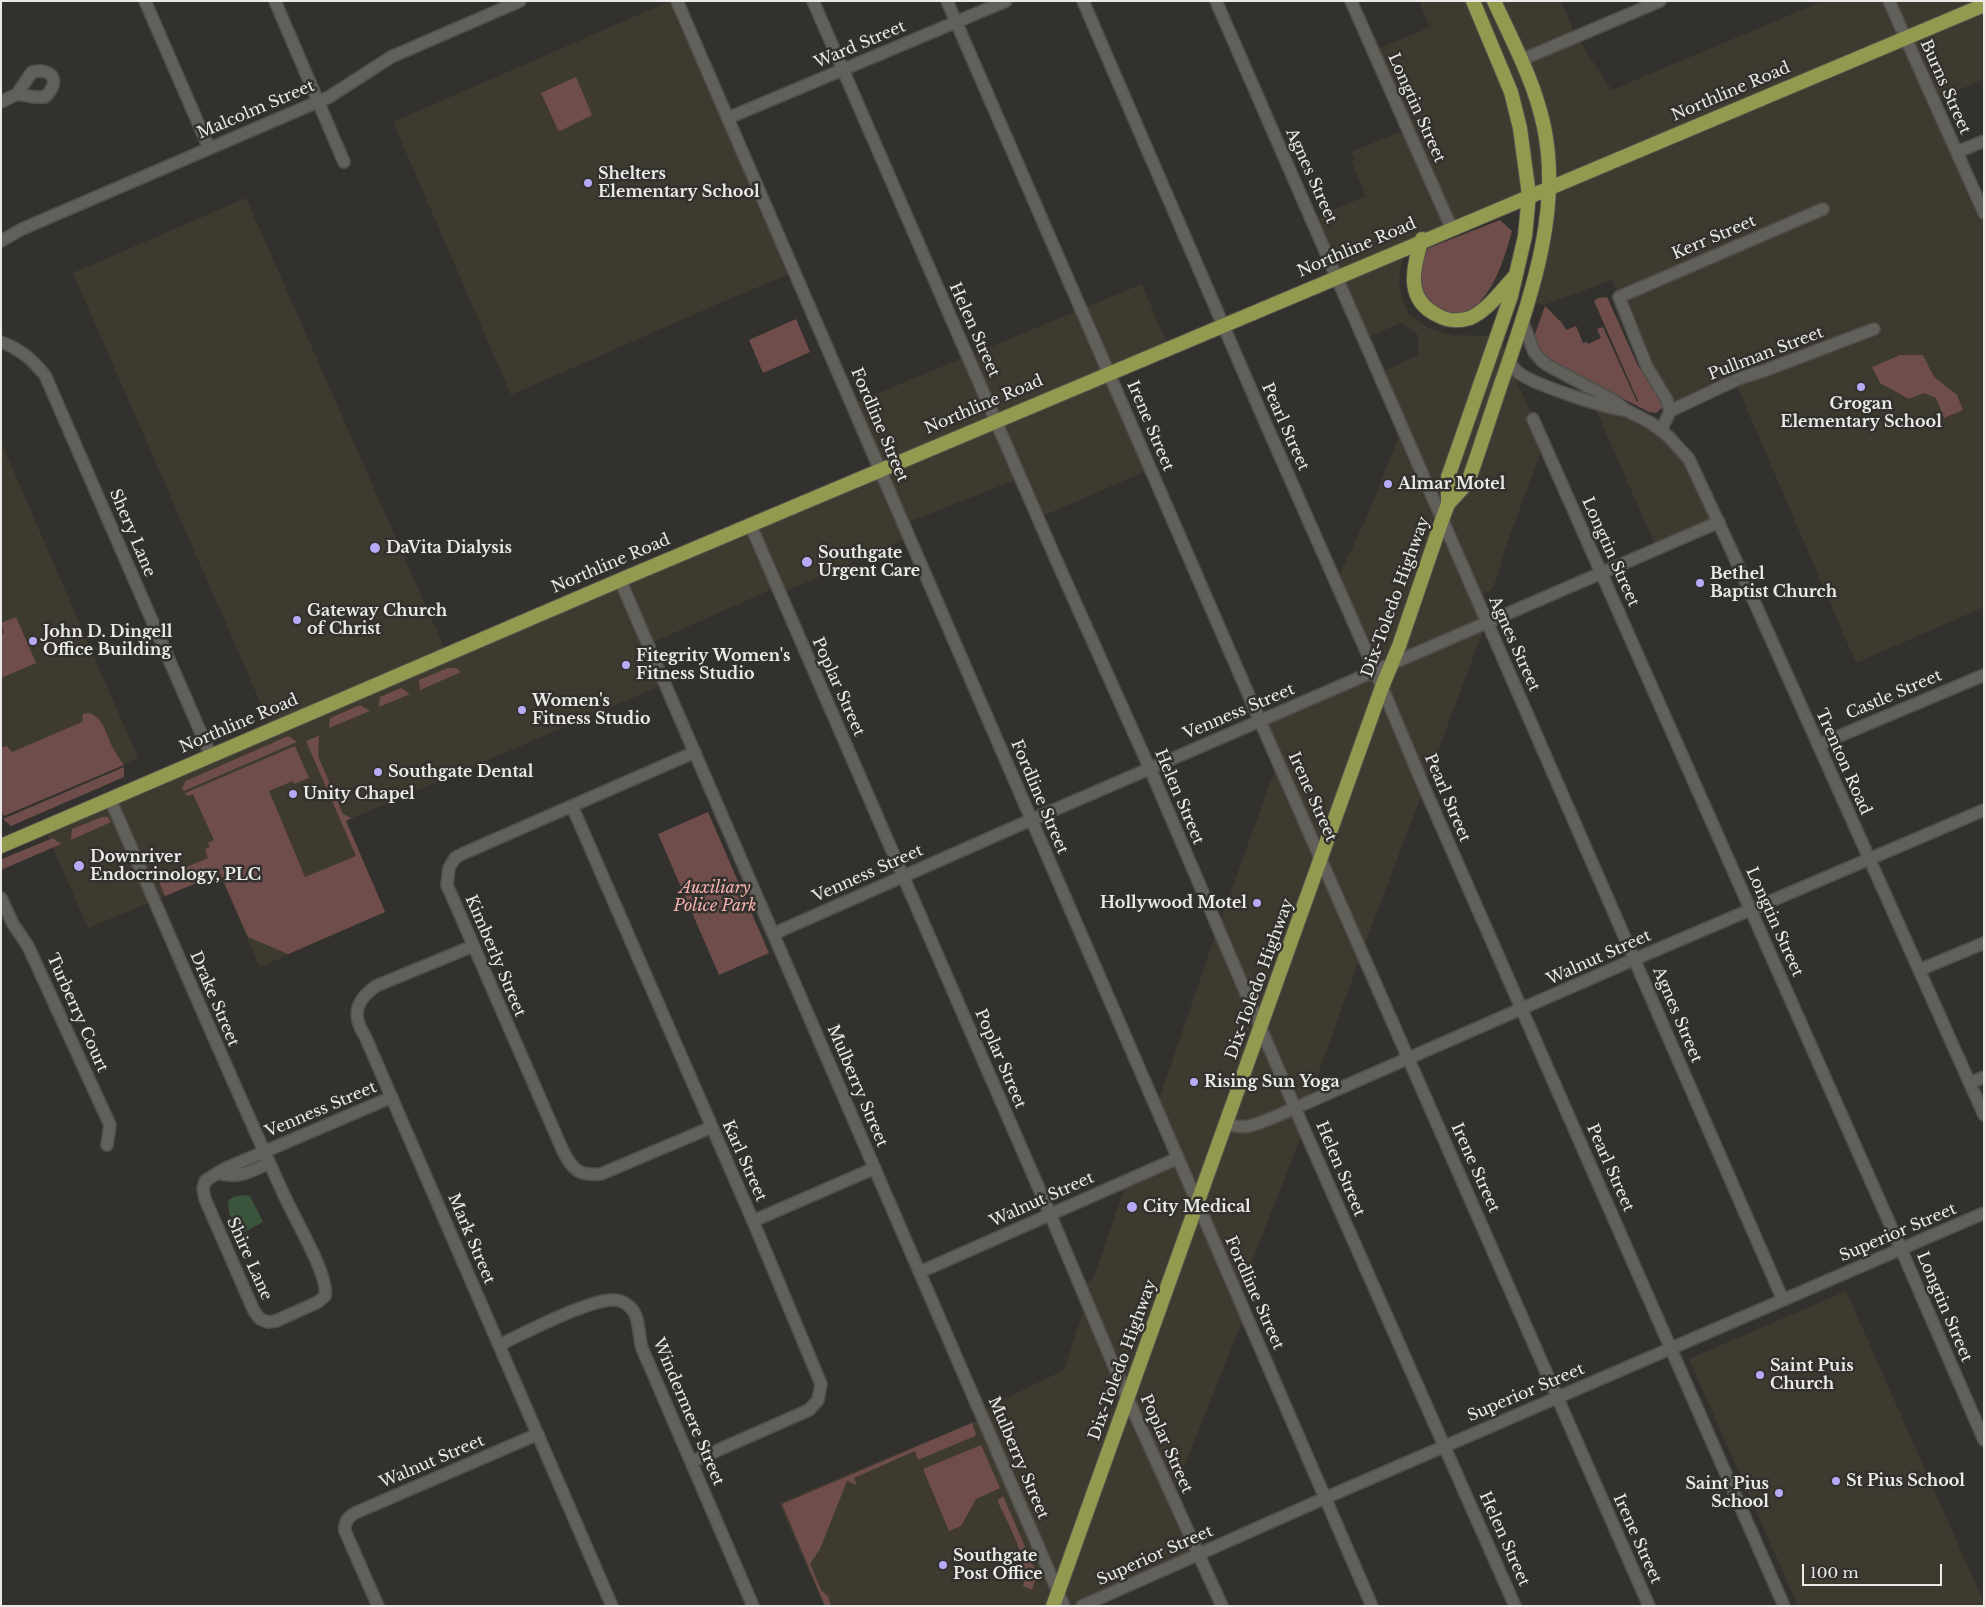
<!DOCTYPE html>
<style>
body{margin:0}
#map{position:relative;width:1985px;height:1607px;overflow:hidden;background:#33312d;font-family:"Libre Baskerville",serif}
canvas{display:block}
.frame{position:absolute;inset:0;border:2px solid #ebeae7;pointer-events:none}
.scale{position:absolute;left:1802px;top:1564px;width:140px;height:22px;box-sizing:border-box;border:2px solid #ebeae7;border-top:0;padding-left:6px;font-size:15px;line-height:18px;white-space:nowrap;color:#ebeae7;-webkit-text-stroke:4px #33312d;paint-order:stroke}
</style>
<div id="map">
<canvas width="1985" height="1607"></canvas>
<div class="frame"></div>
<div class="scale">100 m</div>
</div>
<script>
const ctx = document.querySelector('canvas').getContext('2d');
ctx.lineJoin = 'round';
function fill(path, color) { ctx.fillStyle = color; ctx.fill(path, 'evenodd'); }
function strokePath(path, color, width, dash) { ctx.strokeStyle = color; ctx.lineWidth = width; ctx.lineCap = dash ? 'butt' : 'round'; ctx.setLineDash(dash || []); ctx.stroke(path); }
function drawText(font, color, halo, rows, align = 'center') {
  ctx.font = font + ' "Libre Baskerville",serif'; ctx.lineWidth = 5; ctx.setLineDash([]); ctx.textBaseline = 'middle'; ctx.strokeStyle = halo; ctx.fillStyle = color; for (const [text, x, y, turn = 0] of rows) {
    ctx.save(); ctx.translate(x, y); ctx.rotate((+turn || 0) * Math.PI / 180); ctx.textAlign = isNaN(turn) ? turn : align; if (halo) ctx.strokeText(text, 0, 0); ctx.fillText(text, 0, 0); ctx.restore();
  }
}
fill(new Path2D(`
 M670,1H677L795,272L729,299L511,395L393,122Z
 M1419,1H1561L1576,36L1612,90L1823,1H1984V79L1934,101L1984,213V607L1856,663L1735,381L1670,411L1612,280L1544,305L1528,301L1548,186L1404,247L1399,280L1401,294L1409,315L1429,328L1451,335L1496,336L1503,338L1504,351L1508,362L1544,442L1503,555L1499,573L1492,589L1476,599L1486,623L1362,952L1308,1102L1296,1107L1304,1129L1238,1297L1245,1314L1172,1498L1198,1554L1082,1606H824L779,1503L982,1418L980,1411L1064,1370L1086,1302L1081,1290L1094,1277L1127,1181L1177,1158L1156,1108L1217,930L1278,761L1260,721L1375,672L1336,583L1368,514L1402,428L1378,374L1418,355V335L1401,323L1363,339L1312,219L1366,196L1351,161L1355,159L1351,152L1407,129L1373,51L1430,27Z
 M246,198L447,654L879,468L852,404L1142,284L1168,347L1109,372L1151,469L1038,518L1020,478L904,524L910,537L780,594L777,587L649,644L665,684L346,821L386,912L260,967L219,874L88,928L44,827L272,729L73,273Z
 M1592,401L1626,410L1689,459L1719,522L1657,549Z
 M1,442L138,758L1,817Z
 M1846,1291L1984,1603V1606H1798L1689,1359Z`), '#3f3a30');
fill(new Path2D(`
 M576,77L592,115L560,131L558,130L541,93Z
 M1500,220L1512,231C1504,259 1488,320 1448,313C1442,311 1435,309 1429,307L1418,287L1421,257L1429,248Z
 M1607,297L1638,366L1662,399V408L1656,413L1649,412L1552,362L1541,353L1534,337L1545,306L1562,323L1566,330L1576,326L1583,343L1587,342L1588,344L1601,338L1597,329L1603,327L1637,402L1638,401L1594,301L1598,298Z
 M796,319L810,352L763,373L749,340Z
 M1900,355H1923L1934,377L1957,395L1963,410L1944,418L1936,398L1924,393L1909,399L1880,383L1872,367Z
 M16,617L36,663L1,678V634L4,633L1,623Z
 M448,668H456L461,672L420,690L419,680Z
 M401,688L410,694L379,707L380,697Z
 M360,705L370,711L329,728L330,718Z
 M89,713C104,718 106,735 113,748C116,754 120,759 124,765L4,816L1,811V748L7,746L12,752L82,722L83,714Z
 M321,735L319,737L318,756L343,814L351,818L346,821L385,912L288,954L248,937L220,873L165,896L158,879L208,858L205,849L210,847L208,843L214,840L193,794L187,796L185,793L295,746L309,778L294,784L293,781L269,791L305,877L356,856L306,741Z
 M288,736L297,742L184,791L182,788L186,781Z
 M124,767V777L11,826L3,819Z
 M708,812L769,953L719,975L658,834Z
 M102,817H108L111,822L71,840L72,829Z
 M53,838L61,844L1,870L2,859Z
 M972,1423L976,1434L975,1436L918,1460L915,1451L854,1478L857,1485L847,1481L820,1549L810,1564L821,1590L828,1596L831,1606H825L782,1504Z
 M981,1445L1000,1488L976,1499L961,1526L949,1531L923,1469Z
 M1003,1496L1037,1574L1032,1590L1023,1586C1031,1563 1008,1524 998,1502V1500Z`), '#6f4d4b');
fill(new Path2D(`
 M245,1195L250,1196L263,1222L243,1233L229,1214L228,1200L236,1196Z`), '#3b543c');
const minor = new Path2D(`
 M145,1L209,148
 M275,1L344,162
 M677,1L1372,1606
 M813,1L1058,564L1154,778L1304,1129L1515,1606
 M947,1L1260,721L1649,1606
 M1083,1L1265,422L1382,687L1424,787L1784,1606
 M1216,1L1783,1300
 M1351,1L1451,227
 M1889,1L1984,213
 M1521,60L1660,1
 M1,102L17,94L34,97H45C61,82 53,67 32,72L17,94
 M728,118L1006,1
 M1957,152L1984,141
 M1,241L22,229L329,97L391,57L520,1
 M1522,320L1534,352L1541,360L1547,365L1613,400L1626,410L1651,423L1668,436L1689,459L1728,543L1984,1115
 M1,342C22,350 31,359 45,375L211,756
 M1508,362C1512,365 1515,370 1519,373C1535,385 1605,408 1625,410
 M1670,411L1738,379L1766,370L1874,329
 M1533,419L1901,1249L1984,1440
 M1661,431L1670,411L1667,400L1647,367L1619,297L1823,209
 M750,524L1050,1214L1127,1397L1222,1606
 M620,580L1064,1606
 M1818,745L1984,675
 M695,752L462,854L455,858L449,868L447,885L563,1151C573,1171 580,1176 601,1174L712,1127
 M110,799C168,931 224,1064 284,1195C293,1216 330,1277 325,1296L318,1302L276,1321L268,1322L260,1319L254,1311L205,1199L203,1189L205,1181L224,1169L392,1097
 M572,806L753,1221L821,1384L818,1400L809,1410L691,1462
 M1,898L13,924L28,946L110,1125L107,1145
 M773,934L1017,826L1719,522
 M473,946L376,986C356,1000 351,1015 365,1036L612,1606
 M1919,970L1984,943
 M1970,1083L1984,1077
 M1226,1124C1245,1130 1254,1125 1272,1118L1635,959L1984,810
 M217,1173C238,1179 250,1172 269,1163
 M753,1221L875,1168
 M920,1272L1178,1158
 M499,1345C523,1334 591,1298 614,1300C620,1300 626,1303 631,1308C640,1317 638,1335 642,1348L753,1606
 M378,1606L345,1531C344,1523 348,1517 355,1513L538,1434
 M1082,1606L1325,1498L1984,1213`);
const major = new Path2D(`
 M1422,239C1413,268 1404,300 1439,316C1448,321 1460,321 1470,318C1488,310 1502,290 1515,276
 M1448,504V477L1511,296L1525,236L1529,195L1520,128L1511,92L1473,1
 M1,846C660,561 1321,281 1984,5
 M1053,1606L1382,687L1399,646L1442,520L1448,504L1468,482C1482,443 1494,403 1508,364C1533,289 1561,208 1544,127C1535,83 1513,42 1494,1`);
strokePath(minor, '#514f4c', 14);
strokePath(major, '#514f4c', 16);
strokePath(minor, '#62605b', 11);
strokePath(major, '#939a4f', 14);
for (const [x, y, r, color] of [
 [588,183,5,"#b7abf8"],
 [1861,387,5,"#b7abf8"],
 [1388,484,5,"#b7abf8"],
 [375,548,6,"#b7abf8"],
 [807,562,6,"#b7abf8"],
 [1700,583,5,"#b7abf8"],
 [297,620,5,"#b7abf8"],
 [33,641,5,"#b7abf8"],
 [626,665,5,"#b7abf8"],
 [522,710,5,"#b7abf8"],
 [378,772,5,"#b7abf8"],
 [293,794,5,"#b7abf8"],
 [79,866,6,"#b7abf8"],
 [1257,903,5,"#b7abf8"],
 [1194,1082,5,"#b7abf8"],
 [1132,1207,6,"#b7abf8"],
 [1760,1375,5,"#b7abf8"],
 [1836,1481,5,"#b7abf8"],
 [1779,1493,5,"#b7abf8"],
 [943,1565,5,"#b7abf8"]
]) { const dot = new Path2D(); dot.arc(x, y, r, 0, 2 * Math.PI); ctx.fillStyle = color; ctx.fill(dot); strokePath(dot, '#33312d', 2); }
drawText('16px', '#ebeae7', '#33312d', [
 ["Ward Street",860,45,-23],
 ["Burns Street",1945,87,66],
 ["Northline Road",1731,92,-23],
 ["Longtin Street",1416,108,66],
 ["Malcolm Street",256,110,-23],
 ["Agnes Street",1311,176,66],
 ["Kerr Street",1714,238,-23],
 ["Northline Road",1357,248,-23],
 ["Helen Street",974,330,66],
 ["Pullman Street",1766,354,-21],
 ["Northline Road",984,405,-23],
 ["Fordline Street",879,425,67],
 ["Irene Street",1150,426,67],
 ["Pearl Street",1285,427,66],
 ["Shery Lane",132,533,67],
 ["Longtin Street",1610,552,66],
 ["Northline Road",611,564,-23],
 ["Dix-Toledo Highway",1396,597,-70],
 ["Agnes Street",1514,644,66],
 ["Poplar Street",838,687,66],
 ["Castle Street",1894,695,-23],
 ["Venness Street",1239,712,-23],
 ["Northline Road",239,724,-23],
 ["Trenton Road",1843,762,66],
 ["Fordline Street",1039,797,67],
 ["Helen Street",1179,797,67],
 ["Irene Street",1312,797,66],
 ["Pearl Street",1447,798,67],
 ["Venness Street",868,874,-24],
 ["Longtin Street",1774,922,66],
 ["Kimberly Street",495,956,67],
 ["Walnut Street",1599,958,-24],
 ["Dix-Toledo Highway",1260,979,-70],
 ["Drake Street",214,999,67],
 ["Turberry Court",77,1013,66],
 ["Agnes Street",1677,1015,67],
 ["Poplar Street",1000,1059,67],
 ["Mulberry Street",857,1086,67],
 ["Venness Street",321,1110,-23],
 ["Karl Street",744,1161,66],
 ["Irene Street",1475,1168,66],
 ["Pearl Street",1610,1168,66],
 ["Helen Street",1340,1169,67],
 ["Walnut Street",1042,1200,-24],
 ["Superior Street",1898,1233,-23],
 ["Mark Street",471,1239,67],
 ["Shire Lane",249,1259,66],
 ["Fordline Street",1254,1293,66],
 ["Longtin Street",1944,1307,67],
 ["Dix-Toledo Highway",1123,1360,-70],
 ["Superior Street",1526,1393,-23],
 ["Windermere Street",688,1412,67],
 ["Poplar Street",1166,1444,66],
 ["Mulberry Street",1018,1458,67],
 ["Walnut Street",432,1462,-23],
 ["Helen Street",1504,1539,66],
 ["Irene Street",1637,1539,66],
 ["Superior Street",1155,1556,-24]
]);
drawText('bold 16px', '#ebeae7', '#33312d', [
 ["Shelters",598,174],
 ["Elementary School",598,192],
 ["Grogan",1861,404,"center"],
 ["Elementary School",1861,422,"center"],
 ["Almar Motel",1398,484],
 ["DaVita Dialysis",386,548],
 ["Southgate",818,553],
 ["Urgent Care",818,571],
 ["Bethel",1710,574],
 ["Baptist Church",1710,592],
 ["Gateway Church",307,611],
 ["of Christ",307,629],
 ["John D. Dingell",43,632],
 ["Office Building",43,650],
 ["Fitegrity Women's",636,656],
 ["Fitness Studio",636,674],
 ["Women's",532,701],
 ["Fitness Studio",532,719],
 ["Southgate Dental",388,772],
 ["Unity Chapel",303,794],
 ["Downriver",90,857],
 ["Endocrinology, PLC",90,875],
 ["Hollywood Motel",1247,903,"right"],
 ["Rising Sun Yoga",1204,1082],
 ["City Medical",1143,1207],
 ["Saint Puis",1770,1366],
 ["Church",1770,1384],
 ["St Pius School",1846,1481],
 ["Saint Pius",1769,1484,"right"],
 ["School",1769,1502,"right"],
 ["Southgate",953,1556],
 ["Post Office",953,1574]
], 'left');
drawText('italic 16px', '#f7b2ae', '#33312d', [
 ["Auxiliary",715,888],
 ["Police Park",715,906]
]);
</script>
